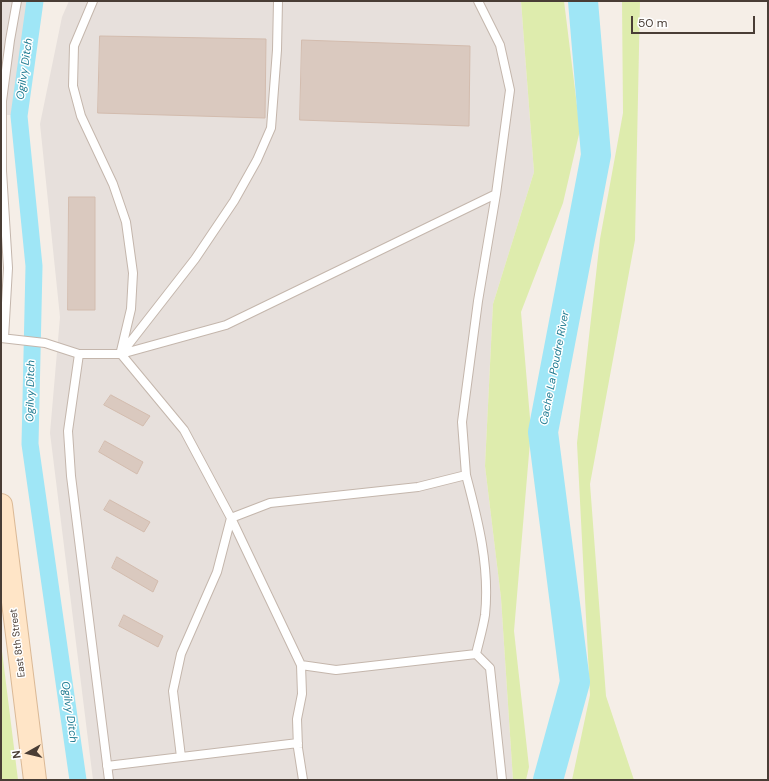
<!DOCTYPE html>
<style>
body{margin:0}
#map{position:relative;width:769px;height:781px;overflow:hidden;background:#f5eee7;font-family:"DM Sans",sans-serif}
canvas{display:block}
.frame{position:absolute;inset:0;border:2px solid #493d35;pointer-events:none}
.north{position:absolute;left:8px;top:733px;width:40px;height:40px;-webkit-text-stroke:3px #fff;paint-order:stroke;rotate:262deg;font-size:11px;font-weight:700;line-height:16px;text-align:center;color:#493d35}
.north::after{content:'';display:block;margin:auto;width:14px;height:18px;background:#493d35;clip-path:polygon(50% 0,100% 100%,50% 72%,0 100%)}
.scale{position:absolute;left:631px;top:16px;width:124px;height:18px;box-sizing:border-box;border:2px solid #493d35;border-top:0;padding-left:5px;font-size:12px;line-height:14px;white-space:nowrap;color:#493d35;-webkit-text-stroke:3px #fff;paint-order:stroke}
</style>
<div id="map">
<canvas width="769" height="781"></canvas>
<div class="frame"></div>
<div class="north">N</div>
<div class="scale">50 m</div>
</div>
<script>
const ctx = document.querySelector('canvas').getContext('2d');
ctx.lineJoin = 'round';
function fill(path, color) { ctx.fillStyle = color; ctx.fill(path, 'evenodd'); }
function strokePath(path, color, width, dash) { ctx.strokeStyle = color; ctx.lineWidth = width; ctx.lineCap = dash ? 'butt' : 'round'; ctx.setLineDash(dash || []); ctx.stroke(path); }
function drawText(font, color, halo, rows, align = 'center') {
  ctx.font = font + ' "DM Sans",sans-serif'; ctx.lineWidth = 3; ctx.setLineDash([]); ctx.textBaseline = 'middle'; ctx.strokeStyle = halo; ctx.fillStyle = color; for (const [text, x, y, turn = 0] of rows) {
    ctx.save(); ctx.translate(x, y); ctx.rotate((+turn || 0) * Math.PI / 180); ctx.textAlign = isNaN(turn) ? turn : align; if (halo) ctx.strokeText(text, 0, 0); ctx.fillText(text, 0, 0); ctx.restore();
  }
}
fill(new Path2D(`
 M1,1H28L15,115H1Z
 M69,1H521L534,172L493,304L485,466L501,598L513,780H93L50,433L60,317L40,124L62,17Z`), '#e7e0dc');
fill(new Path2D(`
 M521,1H564L580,130L563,203L521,312L531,430L514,631L529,767L526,780H513L501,598L485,466L493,304L534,172Z
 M622,1H640L635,240L590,484L606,696L634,780H572L590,695L577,443L600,239L623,113Z
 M1,643L18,780H1Z`), '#deecad');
strokePath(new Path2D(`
 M35,1L19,116L34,266L30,444L78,780`), '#9fe6f6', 17);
strokePath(new Path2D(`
 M548,780L575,682L543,432L596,155L583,1`), '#9fe6f6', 30);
const building = new Path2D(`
 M100,36L266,39L265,118L98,113Z
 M302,40L470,46L469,126L300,120Z
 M69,197H95V310H68Z
 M111,395L150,416L143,426L104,405Z
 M105,441L143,462L137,474L99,452Z
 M110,500L150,522L144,532L104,510Z
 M117,557L158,581L153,592L112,568Z
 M124,615L163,636L158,647L119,626Z`);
fill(building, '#dac9bf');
strokePath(building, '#d3bcae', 1);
const lane = new Path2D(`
 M93,1L74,46L73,86L81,116L113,184L126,222L133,273L131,309L121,351
 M1,338L45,343L79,354H121L226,325L496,194L510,90L500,45L478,1
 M4,338L8,268L2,171V101L10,40L17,1
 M79,354L68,431L71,476L109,780
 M121,354L184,430L231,518L301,665L336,670L476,654C479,641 483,628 485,615C490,567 478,520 466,475L418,487L270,503L231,518L217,572L181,654L173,691L181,757
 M121,354L195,259L234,201L257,160L271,128L277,50L278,1
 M466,475L462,422L478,301L496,194
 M476,654L490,668L502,780
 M301,665L302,694L297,719L298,748L303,780
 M107,766L298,743`);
const secondary = new Path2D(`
 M1,505L35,780`);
strokePath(lane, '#c4b6ac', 10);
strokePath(secondary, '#dbb996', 24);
strokePath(lane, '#fff', 8);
strokePath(secondary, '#ffe5c7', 22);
drawText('10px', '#493d35', '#fff', [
 ["East 8th Street",18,643,-97]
]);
drawText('italic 11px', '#217c92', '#fff', [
 ["Ogilvy Ditch",25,69,-82],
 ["Cache La Poudre River",555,368,-79],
 ["Ogilvy Ditch",31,391,-89],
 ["Ogilvy Ditch",69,712,82]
]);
</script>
